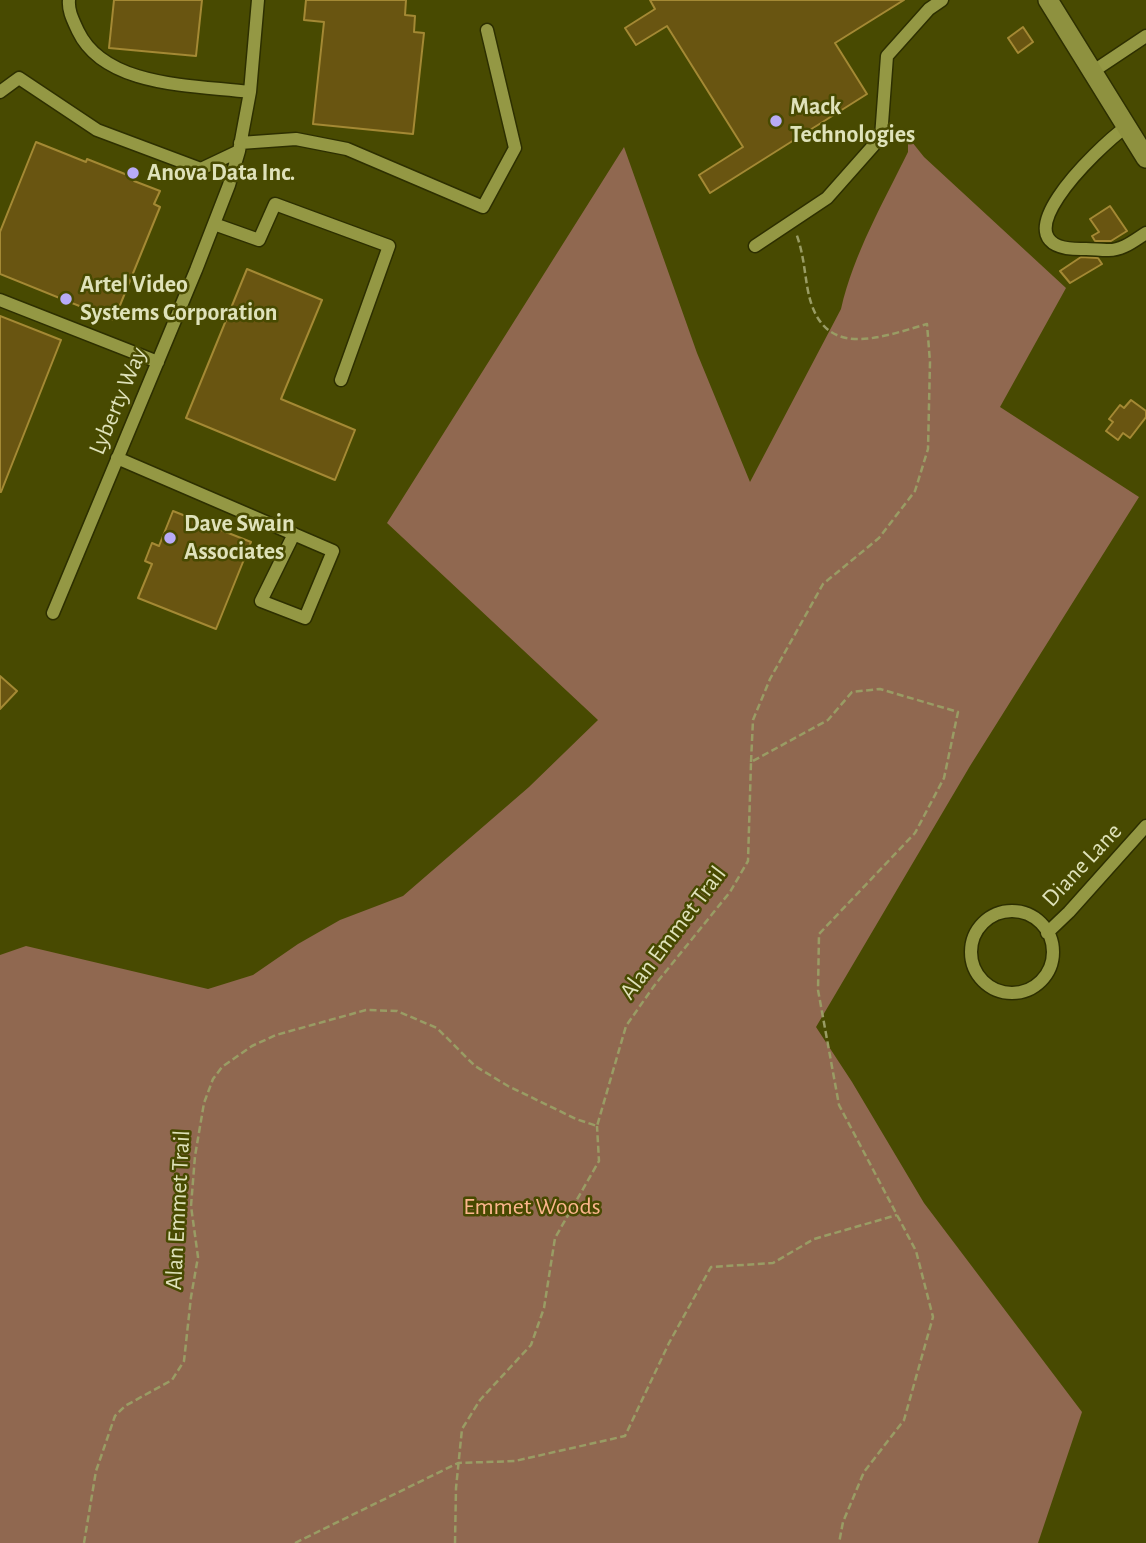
<!DOCTYPE html>
<style>
body{margin:0}
canvas{display:block;background:#484a01}
</style>
<canvas width="1146" height="1543"></canvas>
<script>
const ctx = document.querySelector('canvas').getContext('2d');
ctx.lineJoin = 'round';
function fill(path, color) { ctx.fillStyle = color; ctx.fill(path, 'evenodd'); }
function strokePath(path, color, width, dash) { ctx.strokeStyle = color; ctx.lineWidth = width; ctx.lineCap = dash ? 'butt' : 'round'; ctx.setLineDash(dash || []); ctx.stroke(path); }
function drawText(font, color, halo, rows, align = 'center') {
  ctx.font = font + ' "Alegreya Sans",sans-serif'; ctx.lineWidth = 5; ctx.setLineDash([]); ctx.textBaseline = 'middle'; ctx.strokeStyle = halo; ctx.fillStyle = color; for (const [text, x, y, turn = 0] of rows) {
    ctx.save(); ctx.translate(x, y); ctx.rotate((+turn || 0) * Math.PI / 180); ctx.textAlign = isNaN(turn) ? turn : align; if (halo) ctx.strokeText(text, 0, 0); ctx.fillText(text, 0, 0); ctx.restore();
  }
}
fill(new Path2D(`
 M908,137L924,157L1066,288L1000,407L1139,497L970,766L816,1027L852,1082L924,1203L1082,1412L1038,1543H0V955L26,946L208,989L253,975L298,944L340,920L403,896L529,787L598,720L387,523L624,147L697,353L750,482L841,309C854,253 883,203 908,152Z`), '#906850');
const building = new Path2D(`
 M114,0H202L196,56L109,48Z
 M306,0H406L405,15L415,16L414,32L424,33L413,134L313,124L324,22L304,20Z
 M650,0H904L835,43L867,94L710,193L699,175L743,147L667,26L636,45L625,28L655,9Z
 M1023,27L1033,42L1018,53L1008,38Z
 M36,142L86,162L87,159L135,178L134,181L160,191L154,204L160,207L114,320L0,274V232Z
 M1110,206L1127,231L1111,241H1095L1092,236L1099,232L1090,219Z
 M1081,257L1098,258L1102,264L1070,283L1060,271Z
 M247,269L322,300L281,399L355,430L335,480L186,418Z
 M0,316L61,340L1,492H0Z
 M1131,400L1146,411V417L1130,438L1123,433L1118,440L1106,431L1113,422L1109,419L1120,405L1124,408Z
 M173,511L251,542L216,629L138,598L152,564L145,561L152,543L159,546Z
 M0,676L17,691L0,709Z`);
fill(building, '#695511');
strokePath(building, '#a48934', 2);
const minor = new Path2D(`
 M69,0C68,11 73,20 78,31C105,88 195,85 250,92
 M1092,72L1146,36
 M0,92L19,78L97,130L201,169L239,151
 M1126,127C1098,147 987,253 1086,249C1093,249 1100,250 1107,250C1122,251 1135,240 1146,233
 M240,143L296,139L347,149L483,207L515,148L487,30
 M214,224L259,240L275,204L389,246L341,380
 M755,246L827,198L881,137L887,56L929,9L942,0
 M0,300L158,362
 M117,458L333,551L305,618L261,601L294,534
 M53,613L196,270L229,185L239,151L250,92L258,0
 M971 952a41 41 0 1 1 82 0a41 41 0 1 1-82 0Z
 M1047,933L1069,912L1146,826`);
const major = new Path2D(`
 M1048,0L1146,158`);
strokePath(minor, '#2d2f00', 15);
strokePath(major, '#2d2f00', 22);
strokePath(new Path2D(`
 M751,762L753,720L770,679L823,584L879,538L915,491L928,449L930,362L927,324C878,338 822,361 808,291C804,270 804,255 796,233
 M84,1543L96,1471L115,1416L125,1406L172,1380L184,1361L191,1297L198,1257L191,1206L195,1156L204,1103L213,1079L222,1067L252,1046L276,1035L366,1010L397,1011L437,1028L475,1066L508,1086L576,1119L597,1126L626,1026L654,986L730,892L748,861L751,762L828,720L852,692L880,689L958,712L944,778L915,833L819,934L818,990L839,1105L916,1251L933,1317L904,1420L864,1472L843,1522L839,1543
 M295,1543L458,1463L515,1461L625,1436L669,1343L711,1267L773,1263L814,1239L897,1215
 M455,1543L456,1488L462,1429L480,1400L531,1345L544,1308L555,1238L599,1161L597,1126`), '#999c64', 2.5, [7, 3.5]);
strokePath(minor, '#949844', 12);
strokePath(major, '#8e913f', 19);
for (const [x, y, r, color] of [
 [776,121,7,"#b8abf7"],
 [133,173,7,"#b8abf7"],
 [66,299,7,"#b8abf7"],
 [170,538,7,"#b8abf7"]
]) { const dot = new Path2D(); dot.arc(x, y, r, 0, 2 * Math.PI); ctx.fillStyle = color; ctx.fill(dot); strokePath(dot, '#484a01', 2.5); }
drawText('bold 24px', '#dfe2ba', '#484a01', [
 ["Mack",790,107],
 ["Technologies",790,135],
 ["Anova Data Inc.",147,173],
 ["Artel Video",80,285],
 ["Systems Corporation",80,313],
 ["Dave Swain",184,524],
 ["Associates",184,552]
], 'left');
drawText('24px', '#dfe2ba', '#484a01', [
 ["Lyberty Way",118,401,-67],
 ["Diane Lane",1082,865,-47],
 ["Alan Emmet Trail",673,933,-53],
 ["Alan Emmet Trail",178,1210,-87]
]);
drawText('24px', '#fcb68d', '#484a01', [
 ["Emmet Woods",532,1207]
]);
</script>
